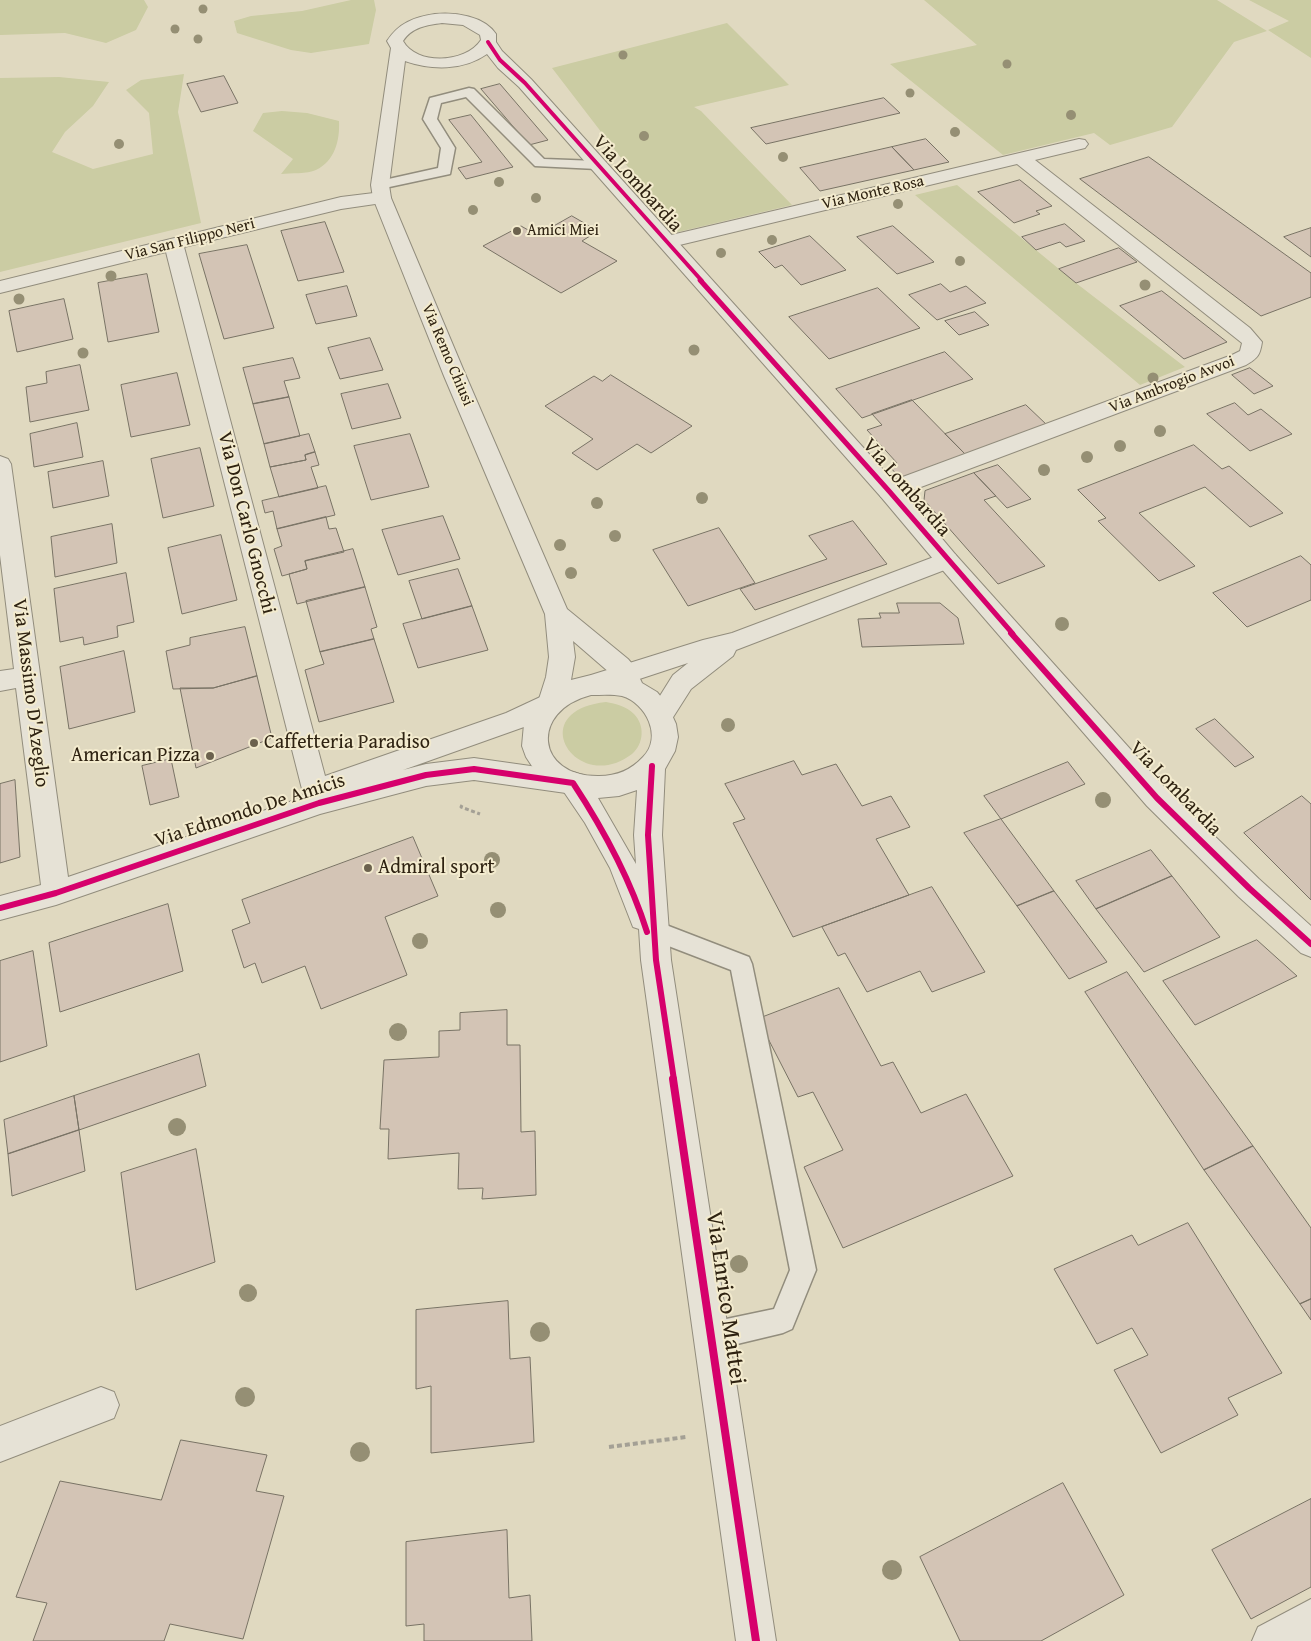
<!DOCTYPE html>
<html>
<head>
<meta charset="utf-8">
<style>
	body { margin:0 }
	canvas { display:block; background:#e0d9c0 }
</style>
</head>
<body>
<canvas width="1311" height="1641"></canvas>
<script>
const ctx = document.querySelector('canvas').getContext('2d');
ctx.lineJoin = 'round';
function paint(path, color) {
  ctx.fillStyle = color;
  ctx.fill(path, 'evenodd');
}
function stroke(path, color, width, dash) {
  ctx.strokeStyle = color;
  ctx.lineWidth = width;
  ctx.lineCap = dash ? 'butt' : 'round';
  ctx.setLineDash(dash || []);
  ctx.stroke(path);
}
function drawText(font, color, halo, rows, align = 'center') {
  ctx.font = font + ' "Gentium Book Plus",serif';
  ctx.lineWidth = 4;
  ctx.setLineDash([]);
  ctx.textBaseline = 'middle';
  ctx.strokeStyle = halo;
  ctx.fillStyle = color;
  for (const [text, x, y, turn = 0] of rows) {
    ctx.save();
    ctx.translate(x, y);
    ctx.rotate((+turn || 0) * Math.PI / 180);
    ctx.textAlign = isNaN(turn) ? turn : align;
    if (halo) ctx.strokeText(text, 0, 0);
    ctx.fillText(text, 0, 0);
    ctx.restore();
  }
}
paint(new Path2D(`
	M 0,0 L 144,0 L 148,7 L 136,30 L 106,43 L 65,33 L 0,35 Z
	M 351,0 L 374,0 L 376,10 L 369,44 L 311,53 L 291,50 L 237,33 L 234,21 L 251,16 L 302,11 Z
	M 924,0 L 1217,0 L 1267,31 L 1234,42 L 1172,127 L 1110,145 L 1094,133 L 1003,155 L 890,64 L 977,45 Z
	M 1249,0 L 1311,0 L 1311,58 L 1268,30 L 1289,21 Z
	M 727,23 L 789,85 L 694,107 L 701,111 L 792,205 L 678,232 L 552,68 Z
	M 184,74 L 178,112 L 201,223 L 0,272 L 0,78 L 59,77 L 109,82 L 93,106 L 65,132 L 52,152 L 93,169 L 153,154 L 149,113 L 126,90 L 141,80 Z
	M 282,111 L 307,113 L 339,121 C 340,140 335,161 316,170 C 307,174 291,173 281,174 L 293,159 L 253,131 L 263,113 Z
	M 957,185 L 1076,283 L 1185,367 L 1140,385 L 915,195 Z
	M 606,702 C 616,704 626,706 634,714 C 645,725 644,744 632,754 C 577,796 522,711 606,702 Z`), '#cbcca3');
const building = new Path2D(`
	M 224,76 L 238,103 L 201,112 L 187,84 Z
	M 500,84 L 548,140 L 529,145 L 481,89 Z
	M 884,98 L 900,113 L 766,144 L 751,128 Z
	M 471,115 L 513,167 L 466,179 L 458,168 L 482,162 L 449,120 Z
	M 926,139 L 949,162 L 914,170 L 892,147 Z
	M 892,147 L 914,170 L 820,191 L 800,168 Z
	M 1149,157 L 1311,273 L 1311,297 L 1261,316 L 1080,179 Z
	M 1020,180 L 1052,206 L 1036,211 L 1040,214 L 1014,223 L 978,192 Z
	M 572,216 L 598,231 L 582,241 L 617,261 L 561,293 L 483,246 L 521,226 L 537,235 Z
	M 325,222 L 344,272 L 298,281 L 281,231 Z
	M 1065,224 L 1085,241 L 1066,247 L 1060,242 L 1036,250 L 1022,237 Z
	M 893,226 L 934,262 L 897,274 L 857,237 Z
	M 1311,228 L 1311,257 L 1284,237 Z
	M 810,236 L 846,270 L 801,285 L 782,265 L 775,268 L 759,252 Z
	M 247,245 L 274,328 L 224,339 L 199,254 Z
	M 1119,248 L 1137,262 L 1076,283 L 1059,269 Z
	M 147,274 L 159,332 L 108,342 L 98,283 Z
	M 941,284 L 950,292 L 966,286 L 986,303 L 937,320 L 909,295 Z
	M 347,286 L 357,316 L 316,324 L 306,295 Z
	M 878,288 L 920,328 L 829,359 L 789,317 Z
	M 1162,291 L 1227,342 L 1184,359 L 1120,306 Z
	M 64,299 L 73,339 L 17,352 L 9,311 Z
	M 975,312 L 989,325 L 959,335 L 945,321 Z
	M 370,338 L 383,370 L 340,379 L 328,348 Z
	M 945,352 L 973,379 L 862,418 L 836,389 Z
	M 293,358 L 300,378 L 284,381 L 289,397 L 253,404 L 243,368 Z
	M 80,365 L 89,410 L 30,422 L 26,387 L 47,383 L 46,372 Z
	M 1250,368 L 1273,386 L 1254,394 L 1232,375 Z
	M 177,373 L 190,425 L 131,437 L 121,385 Z
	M 611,375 L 692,426 L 651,453 L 637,444 L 597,470 L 572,453 L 593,439 L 545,406 L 594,376 L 602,381 Z
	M 388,384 L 401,418 L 352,429 L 341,394 Z
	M 289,397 L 300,436 L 264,444 L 253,404 Z
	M 912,400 L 966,455 L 901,479 L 889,466 L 897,463 L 867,430 L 882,425 L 872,414 Z
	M 1235,403 L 1248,415 L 1261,409 L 1292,434 L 1250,451 L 1207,414 Z
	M 1026,405 L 1047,425 L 966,455 L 945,434 Z
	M 77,423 L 83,457 L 34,467 L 30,434 Z
	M 309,434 L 315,452 L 305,455 L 306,460 L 270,467 L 264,444 Z
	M 410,434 L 429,487 L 371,500 L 354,446 Z
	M 1194,445 L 1222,469 L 1229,466 L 1283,513 L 1250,527 L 1205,487 L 1139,513 L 1195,566 L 1159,581 L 1098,521 L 1106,518 L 1078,490 Z
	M 200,448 L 214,506 L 163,518 L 151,459 Z
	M 315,452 L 319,465 L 311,467 L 318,488 L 279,497 L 270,467 L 306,460 L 305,455 Z
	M 103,461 L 109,496 L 53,508 L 48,472 Z
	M 998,465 L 1031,499 L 1007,508 L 974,473 Z
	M 974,473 L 996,496 L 984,500 L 1045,566 L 998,584 L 924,500 L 925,491 Z
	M 326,486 L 335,515 L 277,529 L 273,511 L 265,513 L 262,501 Z
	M 443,516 L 460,559 L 398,575 L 382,530 Z
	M 326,517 L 329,529 L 336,528 L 344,552 L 305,561 L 307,569 L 282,576 L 274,549 L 282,546 L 277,529 Z
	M 853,521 L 887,564 L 755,610 L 740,589 L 827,559 L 809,536 Z
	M 112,524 L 117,563 L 55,577 L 51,537 Z
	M 719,528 L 755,583 L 688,606 L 653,550 Z
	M 221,535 L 237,600 L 182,614 L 168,548 Z
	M 353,549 L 365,587 L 297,604 L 289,574 L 307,569 L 305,561 Z
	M 1301,556 L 1311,565 L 1311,600 L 1247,627 L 1213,593 Z
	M 458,569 L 472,606 L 422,619 L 409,581 Z
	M 126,573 L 134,622 L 117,626 L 118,637 L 84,645 L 83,637 L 60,642 L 54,589 Z
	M 365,587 L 377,627 L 371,629 L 374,639 L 320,652 L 306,601 Z
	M 897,603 L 940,603 L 958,618 L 964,644 L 862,647 L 858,619 L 881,618 L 879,613 L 899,613 Z
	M 472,606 L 488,650 L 418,668 L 403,624 Z
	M 245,627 L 257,676 L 213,688 L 173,689 L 166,651 L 190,645 L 190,638 Z
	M 374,639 L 394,702 L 319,722 L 305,670 L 324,664 L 320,652 Z
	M 124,651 L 135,712 L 69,729 L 60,667 Z
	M 257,676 L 272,738 L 196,768 L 180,688 L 213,688 Z
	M 1215,719 L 1254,757 L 1235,767 L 1196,729 Z
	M 171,759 L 179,797 L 150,805 L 142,766 Z
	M 794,761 L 802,775 L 836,764 L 862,806 L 891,796 L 910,827 L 876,839 L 909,895 L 793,937 L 733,823 L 745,819 L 725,784 Z
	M 1068,762 L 1085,784 L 1001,819 L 984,796 Z
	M 15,780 L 20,857 L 0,863 L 0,784 Z
	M 1302,796 L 1311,804 L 1311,900 L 1244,833 Z
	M 1001,819 L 1054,891 L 1017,906 L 964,833 Z
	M 413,837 L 438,896 L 385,917 L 407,975 L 321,1009 L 305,966 L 262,983 L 255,963 L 244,968 L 232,930 L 250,923 L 242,900 Z
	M 1151,850 L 1172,876 L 1096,909 L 1076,881 Z
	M 1172,876 L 1220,937 L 1144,972 L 1096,909 Z
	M 932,887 L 985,972 L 932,992 L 920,971 L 867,992 L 845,953 L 838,956 L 822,927 Z
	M 1054,891 L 1107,962 L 1069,979 L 1017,906 Z
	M 168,904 L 183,971 L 60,1012 L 49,943 Z
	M 1257,940 L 1297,976 L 1195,1025 L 1163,981 Z
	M 33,951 L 47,1046 L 0,1062 L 0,961 Z
	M 1127,972 L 1253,1146 L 1204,1170 L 1085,992 Z
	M 839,988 L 881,1066 L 893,1062 L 921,1113 L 966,1094 L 1013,1176 L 843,1248 L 804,1167 L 843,1150 L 813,1092 L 798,1097 L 758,1019 Z
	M 507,1010 L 507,1045 L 520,1045 L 521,1132 L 535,1131 L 536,1195 L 482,1199 L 483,1188 L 458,1189 L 459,1153 L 388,1159 L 389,1129 L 380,1129 L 384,1060 L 439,1057 L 439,1031 L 460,1030 L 460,1013 Z
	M 199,1054 L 206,1086 L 79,1130 L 74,1096 Z
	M 74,1096 L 79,1130 L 8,1154 L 4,1120 Z
	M 79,1130 L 85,1171 L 12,1196 L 8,1154 Z
	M 1253,1146 L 1311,1228 L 1311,1299 L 1300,1304 L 1204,1170 Z
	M 196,1149 L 215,1262 L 136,1290 L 121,1173 Z
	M 1188,1223 L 1282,1373 L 1228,1398 L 1238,1415 L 1161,1453 L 1114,1370 L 1148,1355 L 1132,1328 L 1097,1344 L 1054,1269 L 1132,1235 L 1138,1245 Z
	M 1311,1299 L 1311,1320 L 1300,1304 Z
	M 508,1301 L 510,1359 L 530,1357 L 534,1442 L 431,1453 L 431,1386 L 416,1389 L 416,1310 Z
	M 181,1440 L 267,1455 L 256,1491 L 284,1496 L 243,1639 L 170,1624 L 164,1641 L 33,1641 L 47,1603 L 16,1597 L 60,1481 L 161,1500 Z
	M 1063,1483 L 1124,1595 L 1041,1641 L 960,1641 L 920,1557 Z
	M 1311,1499 L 1311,1587 L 1251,1619 L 1212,1550 Z
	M 507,1530 L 509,1598 L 530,1595 L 532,1641 L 424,1641 L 424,1624 L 406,1626 L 406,1542 Z`);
paint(building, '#d3c4b5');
stroke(building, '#797365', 1);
const service = new Path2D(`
	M 469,88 L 474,89 L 544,159 L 597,161 L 604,165 L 597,169 L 535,166 L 466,97 L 441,103 L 437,119 L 455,148 L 450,174 L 380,189 L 375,188 L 373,185 L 375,182 L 438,168 L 441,148 L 423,119 L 430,98 Z
	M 653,920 L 749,957 L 752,964 L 816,1270 L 792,1329 L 783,1333 L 712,1350 L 702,1346 L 698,1336 L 702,1326 L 712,1322 L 774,1309 L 790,1270 L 731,970 L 645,937 L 642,930 L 645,923 Z`);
const minor = new Path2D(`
	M 1079,139 L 1085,140 L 1088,144 L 1085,148 L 1035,160 L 1250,328 L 1262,342 C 1260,355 1258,358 1246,365 L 889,499 L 881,497 L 878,491 L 881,485 L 1232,355 L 1240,351 L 1242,343 L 1017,164 L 667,248 L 660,246 L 657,242 L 660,238 L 667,236 Z
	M 382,192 L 389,194 L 391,198 L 389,202 L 341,209 L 184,247 L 325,776 L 506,713 L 551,692 L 560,695 L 564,702 L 560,709 L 524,727 L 403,770 L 426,764 L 474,758 L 573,772 L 583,775 L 586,783 L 583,791 L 573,794 L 474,780 L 426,786 L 320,814 L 56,905 L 0,920 L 0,896 L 41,885 L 16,688 L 0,691 L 0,671 L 14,669 L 0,555 L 0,456 L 8,459 L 11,464 L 68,877 L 304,797 L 166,252 L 0,293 L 0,281 L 341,197 Z
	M 947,552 L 955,554 L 959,560 L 955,566 L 736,650 L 733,656 L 691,689 L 670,722 L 661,725 L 652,722 L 648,715 L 673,675 L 688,663 L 600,692 L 591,689 L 587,682 L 591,675 L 703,640 L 732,633 Z
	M 101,1387 L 114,1392 L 119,1405 L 114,1418 L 0,1462 L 0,1426 Z
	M 1311,1599 L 1311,1641 L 1252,1641 L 1258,1627 Z`);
const tertiary = new Path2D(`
	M 435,14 C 455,12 484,16 496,34 L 496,42 L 502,51 L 531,79 L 897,485 L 955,554 L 1167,790 L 1259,879 L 1311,926 L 1311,957 L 1301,953 L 1239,897 L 1147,806 L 939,566 L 881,497 L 519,87 L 498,68 L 487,54 C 463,71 431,70 405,61 L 389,185 L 391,198 L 466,376 L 567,609 L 628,659 L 634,666 L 642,683 L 657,692 L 667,704 L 676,724 L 678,737 L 675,751 L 665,769 L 662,835 L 671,960 L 776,1641 L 736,1641 L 641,960 L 639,929 L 633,927 L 610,868 L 585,823 L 564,792 L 541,780 L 526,757 L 522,746 L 524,724 L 539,699 L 546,677 L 549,657 L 545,614 L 444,376 L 373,198 L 371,185 L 391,48 L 387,41 C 399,23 414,17 435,14 ZM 442,23 L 463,25 L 480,35 L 481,40 C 466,63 417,66 403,41 C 412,27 427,25 442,23 ZM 573,641 L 610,673 L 612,675 L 591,675 L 571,680 L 575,657 ZM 591,695 C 601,695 612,694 622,696 C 646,703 663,737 643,757 C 631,770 617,776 599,776 C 536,777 529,711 591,695 ZM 637,790 L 634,835 L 636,864 L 598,798 L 619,796 Z`);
stroke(service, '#928d7d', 3);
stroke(minor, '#928d7d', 2);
stroke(tertiary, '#928d7d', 2);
stroke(new Path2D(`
	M 462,805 L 461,807 L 480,814`), '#a4a095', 3, [4, 2.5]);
stroke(new Path2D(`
	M 609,1447 L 686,1437`), '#a4a095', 4, [5, 3]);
paint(service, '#e6e2d6');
paint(minor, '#e6e2d6');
paint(tertiary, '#e6e2d6');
stroke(new Path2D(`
	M 488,42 L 500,60 L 525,83 L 702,281`), '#d6006c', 4);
stroke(new Path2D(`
	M 700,280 L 889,491 L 1013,634`), '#d6006c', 5);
stroke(new Path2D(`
	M 1011,633 L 1157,798 L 1249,888 L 1311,944
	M 652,766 L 648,835 L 656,960 L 674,1080
	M 0,908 L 56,893 L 319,803 L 426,775 L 474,769 L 573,783 C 604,830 630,878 647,932`), '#d6006c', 6);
stroke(new Path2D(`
	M 673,1079 L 756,1641`), '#d6006c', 8);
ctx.fillStyle = '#958f74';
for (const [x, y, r] of [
	[203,9,4.5],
	[175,29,4.5],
	[198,39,4.5],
	[623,55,4.5],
	[1007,64,4.5],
	[910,93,4.5],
	[1071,115,5],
	[955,132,5],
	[644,136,5],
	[119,144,5],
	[783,157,5],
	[499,182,5],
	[536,198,5],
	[898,204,5],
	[473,210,5],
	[772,240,5],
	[721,253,5],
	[960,261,5],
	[111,276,5.5],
	[1145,285,5.5],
	[19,299,5.5],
	[694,350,5.5],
	[83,353,5.5],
	[1153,378,5.5],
	[1160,431,6],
	[1120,446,6],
	[1087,457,6],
	[1044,470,6],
	[702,498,6],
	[597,503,6],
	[615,536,6],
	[560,545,6],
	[571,573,6],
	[1062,624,7],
	[728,725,7],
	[1103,800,8],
	[492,860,8],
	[498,910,8],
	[420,941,8],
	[398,1032,9],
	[177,1127,9],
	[739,1264,9],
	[248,1293,9],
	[540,1332,10],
	[245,1397,10],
	[360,1452,10],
	[892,1570,10]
]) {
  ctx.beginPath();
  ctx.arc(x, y, r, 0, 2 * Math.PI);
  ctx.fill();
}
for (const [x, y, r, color] of [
	[517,231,5,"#6c624e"],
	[254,743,5,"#6c624e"],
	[210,756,5,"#6c624e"],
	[368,868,5,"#6c624e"]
]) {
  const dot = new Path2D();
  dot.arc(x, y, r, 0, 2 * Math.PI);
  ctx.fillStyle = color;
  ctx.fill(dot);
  stroke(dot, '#f3ebce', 2);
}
drawText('16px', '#2e2211', '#f3ebce', [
	["Via Monte Rosa",873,193,-13],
	["Via San Filippo Neri",190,240,-14],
	["Via Remo Chiusi",447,355,67],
	["Via Ambrogio Avvoi",1172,385,-21]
]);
drawText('16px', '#2e2211', '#f3ebce', [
	["Amici Miei",527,231]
], 'left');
drawText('20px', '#2e2211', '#f3ebce', [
	["Via Lombardia",637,184,48],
	["Via Lombardia",906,488,49],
	["Via Don Carlo Gnocchi",246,523,76],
	["Via Massimo D'Azeglio",30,693,83],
	["Via Lombardia",1175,789,46],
	["Via Edmondo De Amicis",250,811,-18]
]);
drawText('20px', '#2e2211', '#f3ebce', [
	["Caffetteria Paradiso",264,743],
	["American Pizza",200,756,"right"],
	["Admiral sport",378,868]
], 'left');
drawText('24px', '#2e2211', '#f3ebce', [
	["Via Enrico Mattei",725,1298,82]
]);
</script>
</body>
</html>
